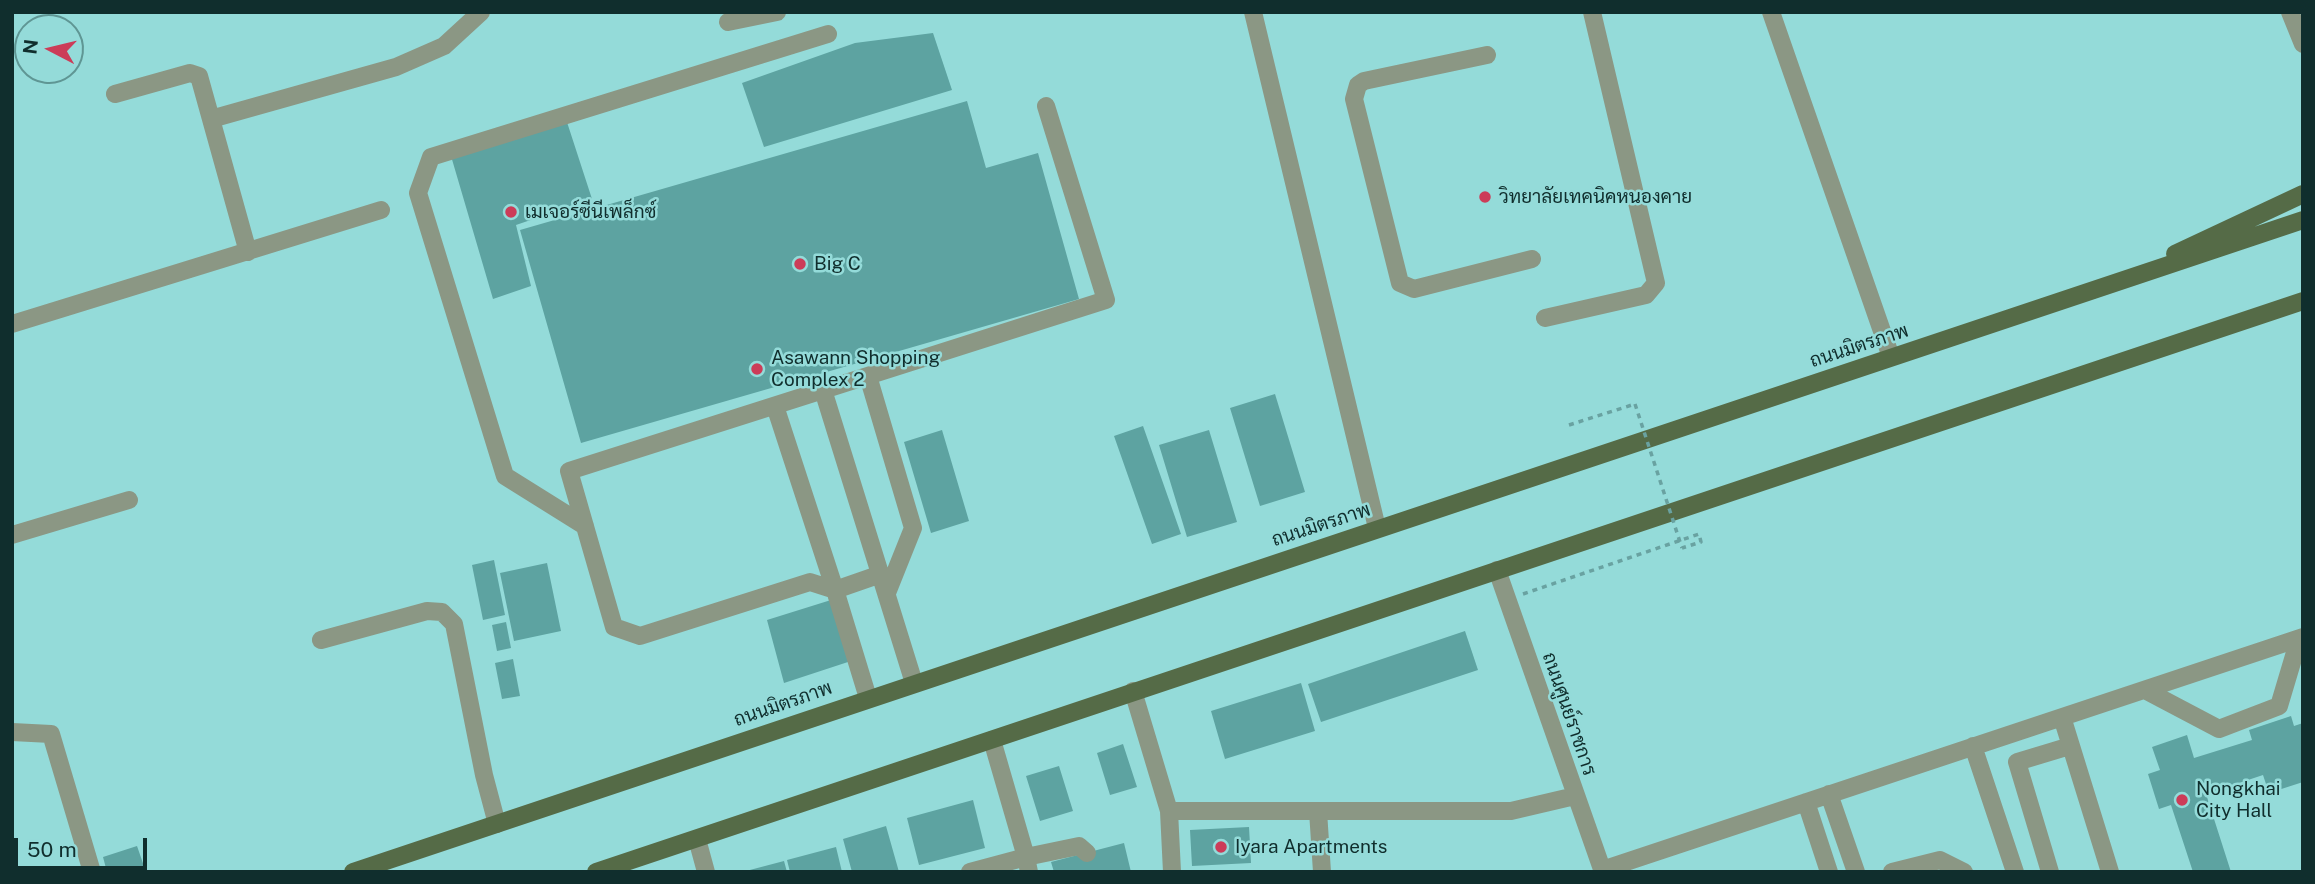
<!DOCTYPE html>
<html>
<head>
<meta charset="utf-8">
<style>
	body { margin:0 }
	#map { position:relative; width:2315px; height:884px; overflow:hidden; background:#94dbd9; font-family:"Public Sans",sans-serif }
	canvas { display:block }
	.frame { position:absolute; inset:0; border:14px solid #102e2d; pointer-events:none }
	.north { position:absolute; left:14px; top:14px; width:70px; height:70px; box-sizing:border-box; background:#94dbd9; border:2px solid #5f9694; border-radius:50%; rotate:277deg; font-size:19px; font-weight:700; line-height:28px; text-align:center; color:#102e2d }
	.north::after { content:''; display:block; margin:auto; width:24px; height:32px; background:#cc3c58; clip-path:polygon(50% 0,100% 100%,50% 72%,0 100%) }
	.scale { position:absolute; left:14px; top:838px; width:133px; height:32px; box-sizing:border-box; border:4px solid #102e2d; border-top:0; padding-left:9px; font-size:21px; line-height:24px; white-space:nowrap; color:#102e2d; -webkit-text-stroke:5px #94dbd9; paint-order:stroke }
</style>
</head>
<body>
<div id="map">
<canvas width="2315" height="884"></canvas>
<div class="frame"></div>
<div class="north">N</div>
<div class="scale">50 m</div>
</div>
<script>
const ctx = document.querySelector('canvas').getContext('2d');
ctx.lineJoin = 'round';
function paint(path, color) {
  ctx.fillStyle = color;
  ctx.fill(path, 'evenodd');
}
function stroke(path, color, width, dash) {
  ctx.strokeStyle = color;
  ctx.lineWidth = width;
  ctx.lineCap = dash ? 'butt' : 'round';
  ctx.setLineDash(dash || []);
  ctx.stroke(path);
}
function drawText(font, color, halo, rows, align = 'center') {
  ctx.font = font + ' "Public Sans",Sarabun,sans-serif';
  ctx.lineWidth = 5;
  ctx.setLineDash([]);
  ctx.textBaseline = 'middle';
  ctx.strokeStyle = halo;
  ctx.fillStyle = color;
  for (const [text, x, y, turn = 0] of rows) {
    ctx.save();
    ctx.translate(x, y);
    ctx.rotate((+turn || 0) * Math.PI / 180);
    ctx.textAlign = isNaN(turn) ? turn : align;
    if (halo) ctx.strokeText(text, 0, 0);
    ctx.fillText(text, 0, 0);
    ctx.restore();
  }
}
paint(new Path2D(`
	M 933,33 L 952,90 L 764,147 L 742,83 L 855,43 Z
	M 967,101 L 986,168 L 1038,153 L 1079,299 L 581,443 L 520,230 Z
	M 565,116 L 592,199 L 516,225 L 531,286 L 493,299 L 451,156 Z
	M 1275,394 L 1305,492 L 1260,506 L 1230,408 Z
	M 1143,426 L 1181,534 L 1152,544 L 1114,436 Z
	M 942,430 L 969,521 L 931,533 L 904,442 Z
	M 1209,430 L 1237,522 L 1187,537 L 1159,445 Z
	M 494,560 L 505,615 L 483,620 L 472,565 Z
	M 547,563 L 561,631 L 514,641 L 500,573 Z
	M 831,600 L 851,661 L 784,683 L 767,620 Z
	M 506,622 L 511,648 L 497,651 L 492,625 Z
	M 1465,631 L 1478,670 L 1321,722 L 1308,684 Z
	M 513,659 L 520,696 L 502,699 L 495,663 Z
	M 1301,683 L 1315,731 L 1225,759 L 1211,711 Z
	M 2291,716 L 2294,726 L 2303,723 L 2303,782 L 2269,793 L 2263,775 L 2206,794 L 2231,872 L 2193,872 L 2171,805 L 2159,809 L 2148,774 L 2160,770 L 2152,747 L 2187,735 L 2194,758 L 2252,740 L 2249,730 Z
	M 1123,744 L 1137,787 L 1110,795 L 1097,753 Z
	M 1059,766 L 1073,811 L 1040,821 L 1026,776 Z
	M 973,800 L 985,848 L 919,865 L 907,818 Z
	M 886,826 L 899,872 L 852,872 L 843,839 Z
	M 1249,827 L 1251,863 L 1192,866 L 1190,830 Z
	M 1124,843 L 1131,872 L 1054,872 L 1051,862 Z
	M 137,846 L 146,872 L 107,872 L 103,857 Z
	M 836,847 L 842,872 L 790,872 L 787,860 Z
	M 784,861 L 787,872 L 746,872 L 746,871 Z`), '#5da3a1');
stroke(new Path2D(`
	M 1569,425 L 1635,404
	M 1523,594 L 1699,534 L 1701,542 L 1682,548`), '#69a2a1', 3.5, [5, 5]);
stroke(new Path2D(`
	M 1253,12 L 1377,528
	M 1771,12 L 1891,357
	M 2290,12 L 2303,44
	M 728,22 L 777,12
	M 1487,55 L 1364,81 L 1358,85 L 1354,99 L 1400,283 L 1414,289 L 1532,259
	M 115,94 L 190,73 L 199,76 L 248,252
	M 211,119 L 396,67 L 444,46 L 481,12
	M 1545,318 L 1646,295 L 1656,283 L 1592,12
	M 12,324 L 381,210
	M 868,376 L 913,528 L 887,593
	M 823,390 L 914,683
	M 775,406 L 835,590 L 881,574
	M 585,526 L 505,476 L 418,193 L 431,157 L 828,34
	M 12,535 L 129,500
	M 1497,570 L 1603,872
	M 321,640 L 427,611 L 442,612 L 454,624 L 484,775 L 497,824
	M 2145,690 L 2219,729 L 2279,706 L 2299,639
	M 1133,691 L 1169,811 L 1172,872
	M 868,698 L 835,590 L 810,582 L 640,636 L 614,627 L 569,471 L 1106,300 L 1046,106
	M 2062,717 L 2110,872
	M 12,732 L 51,734 L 92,872
	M 1973,746 L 2015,872
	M 1829,794 L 1856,872
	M 1806,802 L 1829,872
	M 1169,811 L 1318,811
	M 697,839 L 706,872
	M 1602,870 L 2303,637
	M 970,872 L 1026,857 L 992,740
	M 1029,872 L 1026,857 L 1079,846 L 1087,853
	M 1322,872 L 1318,811 L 1511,811 L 1575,796
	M 1892,872 L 1940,860 L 1964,872
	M 2050,872 L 2017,762 L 2070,746`), '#8b9784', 18);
stroke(new Path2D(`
	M 2175,254 L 2303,194
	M 353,872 L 2303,220
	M 596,872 L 2303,301`), '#556b47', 18);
stroke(new Path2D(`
	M 1635,404 L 1682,548`), '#69a2a1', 3.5, [5, 5]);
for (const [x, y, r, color] of [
	[1485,197,7,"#cc3c58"],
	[511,212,7,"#cc3c58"],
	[800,264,7,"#cc3c58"],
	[757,369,7,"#cc3c58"],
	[2182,800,7,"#cc3c58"],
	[1221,847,7,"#cc3c58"]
]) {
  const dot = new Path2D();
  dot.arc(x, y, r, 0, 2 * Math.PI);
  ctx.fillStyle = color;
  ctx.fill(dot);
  stroke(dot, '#94dbd9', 2.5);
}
drawText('19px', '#102e2d', '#94dbd9', [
	["วิทยาลัยเทคนิคหนองคาย",1499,197],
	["เมเจอร์ซีนีเพล็กซ์",525,212],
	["Big C",814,264],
	["Asawann Shopping",771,358],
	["Complex 2",771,380],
	["Nongkhai",2196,789],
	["City Hall",2196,811],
	["Iyara Apartments",1235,847]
], 'left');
drawText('19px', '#102e2d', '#94dbd9', [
	["ถนนมิตรภาพ",1859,346,-18],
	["ถนนมิตรภาพ",1321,525,-18],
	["ถนนมิตรภาพ",783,704,-19],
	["ถนนศูนย์ราชการ",1569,714,71]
]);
</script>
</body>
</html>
